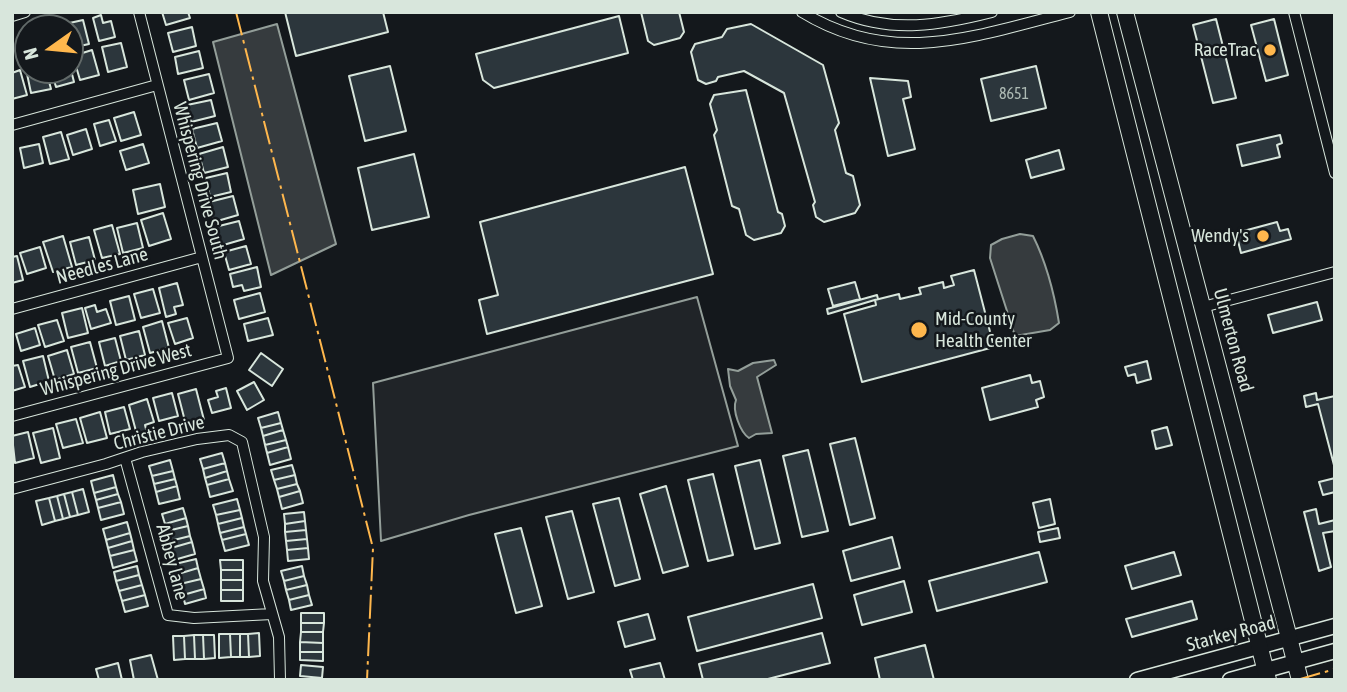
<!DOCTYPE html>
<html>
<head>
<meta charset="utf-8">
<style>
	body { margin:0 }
	#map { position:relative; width:1347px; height:692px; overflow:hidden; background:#14181c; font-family:"Asap Condensed",sans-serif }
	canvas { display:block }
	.frame { position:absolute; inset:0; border:14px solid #d8e6dc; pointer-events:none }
	.north { position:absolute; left:14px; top:14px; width:70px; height:70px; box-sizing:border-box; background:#14181c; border:2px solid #626a69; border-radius:50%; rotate:255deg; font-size:19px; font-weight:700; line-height:28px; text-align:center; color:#d8e6dc }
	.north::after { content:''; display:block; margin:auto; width:24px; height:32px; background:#ffb74d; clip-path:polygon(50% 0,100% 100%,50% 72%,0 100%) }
</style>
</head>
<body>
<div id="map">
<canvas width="1347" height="692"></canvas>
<div class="frame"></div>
<div class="north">N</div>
</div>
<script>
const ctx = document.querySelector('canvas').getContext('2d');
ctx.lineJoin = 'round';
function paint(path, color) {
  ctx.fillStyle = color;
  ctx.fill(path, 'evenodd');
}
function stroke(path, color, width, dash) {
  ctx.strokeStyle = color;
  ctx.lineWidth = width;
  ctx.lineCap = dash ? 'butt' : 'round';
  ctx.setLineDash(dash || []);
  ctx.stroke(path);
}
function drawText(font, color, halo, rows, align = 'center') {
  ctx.font = font + ' "Asap Condensed",sans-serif';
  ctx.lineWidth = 5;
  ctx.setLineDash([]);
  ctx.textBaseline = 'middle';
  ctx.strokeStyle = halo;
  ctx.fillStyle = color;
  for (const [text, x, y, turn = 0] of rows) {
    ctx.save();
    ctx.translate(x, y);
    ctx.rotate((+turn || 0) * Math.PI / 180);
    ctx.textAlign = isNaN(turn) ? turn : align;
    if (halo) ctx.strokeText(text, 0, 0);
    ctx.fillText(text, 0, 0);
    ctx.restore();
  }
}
const green = new Path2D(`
	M 697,297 L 738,446 L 469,515 L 381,541 L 373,383 Z`);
paint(green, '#202428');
stroke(green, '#939e99', 2);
const water = new Path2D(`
	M 277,24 L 336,244 L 271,275 L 213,42 Z
	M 1020,234 L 1033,236 C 1047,264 1054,292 1059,323 L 1050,330 L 1015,336 L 990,258 L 991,245 L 1002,239 Z
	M 774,360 L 776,365 L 757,377 L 772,433 L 756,434 L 749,438 C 740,432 732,410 736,400 L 730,386 L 728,369 L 738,371 L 753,363 Z`);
paint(water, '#363b3e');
stroke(water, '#939e99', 2);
const building = new Path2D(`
	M 162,12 L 188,12 L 190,18 L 166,25 Z
	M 285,12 L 383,12 L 388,32 L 296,56 Z
	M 641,12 L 679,12 L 684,32 L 680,38 L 654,45 L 648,41 Z
	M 101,15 L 103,23 L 111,21 L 115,37 L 99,41 L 93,18 Z
	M 619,16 L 628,53 L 494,88 L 483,80 L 476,54 Z
	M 1216,19 L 1236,98 L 1213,103 L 1193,25 Z
	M 1274,19 L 1288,75 L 1266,81 L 1251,25 Z
	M 83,20 L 89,44 L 71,48 L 70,28 L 66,28 L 65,24 Z
	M 751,24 L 823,65 L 839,123 L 835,130 L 846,173 L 853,176 L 860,205 L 855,213 L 824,222 L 816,217 L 813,205 L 815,202 L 784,93 L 744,71 L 718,77 L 716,81 L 706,84 L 698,80 L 691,52 L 695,44 L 722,37 L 727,29 Z
	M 192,27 L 196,46 L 173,52 L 168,33 Z
	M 28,40 L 28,61 L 24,62 L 17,43 Z
	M 121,43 L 127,67 L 108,72 L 102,47 Z
	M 92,50 L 99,75 L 80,80 L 73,56 Z
	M 199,51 L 203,68 L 178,74 L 175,57 Z
	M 70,66 L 74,82 L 56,87 L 51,70 L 70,70 Z
	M 390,66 L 406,131 L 365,141 L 349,76 Z
	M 1036,66 L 1046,108 L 991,121 L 981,79 Z
	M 28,68 L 46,70 L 51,89 L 31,93 L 26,69 Z
	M 20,70 L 27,95 L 12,99 L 12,73 Z
	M 209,74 L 214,93 L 189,100 L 184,80 Z
	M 870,78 L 908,81 L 911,97 L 903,99 L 915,149 L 888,156 Z
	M 746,90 L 778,212 L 782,214 L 785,226 L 781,233 L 754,240 L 746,235 L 739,209 L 732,206 L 714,135 L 717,130 L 710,104 L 714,95 Z
	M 211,100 L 215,116 L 191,122 L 187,105 Z
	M 134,112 L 141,135 L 121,141 L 114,118 Z
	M 109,120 L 116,141 L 100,146 L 94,124 Z
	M 217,123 L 222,141 L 197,148 L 192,129 Z
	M 86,129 L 92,149 L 73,155 L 67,135 Z
	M 61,132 L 69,159 L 50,164 L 43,137 Z
	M 1280,135 L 1282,143 L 1277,145 L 1280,157 L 1242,166 L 1237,145 Z
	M 39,144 L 43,163 L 24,168 L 20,148 Z
	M 143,144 L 149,163 L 126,170 L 120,151 Z
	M 223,147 L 228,167 L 204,173 L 199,154 Z
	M 1059,150 L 1064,169 L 1031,178 L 1026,160 Z
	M 414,154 L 429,217 L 372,230 L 358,168 Z
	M 685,167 L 713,274 L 487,334 L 479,300 L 498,295 L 480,222 Z
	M 227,173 L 231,192 L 210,197 L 206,178 Z
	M 160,184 L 165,207 L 138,214 L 133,190 Z
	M 233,196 L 238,215 L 214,222 L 209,202 Z
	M 163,213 L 171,239 L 149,246 L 141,220 Z
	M 239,221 L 244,239 L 220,246 L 215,227 Z
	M 1277,222 L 1280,231 L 1288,229 L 1291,239 L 1241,253 L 1236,233 Z
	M 137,223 L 143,248 L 123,253 L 117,228 Z
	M 112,225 L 120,254 L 102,258 L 94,230 Z
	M 63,236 L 72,267 L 53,272 L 43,242 Z
	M 89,237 L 95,260 L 76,265 L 70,242 Z
	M 246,246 L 251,264 L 229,270 L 224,252 Z
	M 40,247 L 46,268 L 27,274 L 20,253 Z
	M 17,256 L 23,280 L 12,283 L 12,257 Z
	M 257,267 L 261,287 L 244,291 L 242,285 L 233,287 L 230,274 Z
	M 974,270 L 994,347 L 862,382 L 844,314 L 876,305 L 875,300 L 899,294 L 900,299 L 921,294 L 919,288 L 943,282 L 944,288 L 954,285 L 951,276 Z
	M 855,282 L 860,299 L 833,306 L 828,289 Z
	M 177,283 L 183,305 L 174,307 L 176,314 L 166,317 L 159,288 Z
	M 153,289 L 160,313 L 141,318 L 134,294 Z
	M 260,293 L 265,312 L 239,319 L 234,300 Z
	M 877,295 L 878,299 L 828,314 L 827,309 Z
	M 129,296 L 135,320 L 116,325 L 110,301 Z
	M 1317,302 L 1322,320 L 1273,333 L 1268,315 Z
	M 95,305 L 97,312 L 106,309 L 111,323 L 91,329 L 85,308 Z
	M 82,308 L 88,333 L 68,338 L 62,313 Z
	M 187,318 L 193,338 L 175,344 L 168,323 Z
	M 268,318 L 273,335 L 248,341 L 244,324 Z
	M 57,320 L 64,341 L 45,347 L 38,325 Z
	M 162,321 L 169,348 L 150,353 L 143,327 Z
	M 35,328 L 40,345 L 21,351 L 16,334 Z
	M 139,331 L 145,355 L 126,360 L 120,336 Z
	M 115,338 L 121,361 L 105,366 L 99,342 Z
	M 90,342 L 97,368 L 78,373 L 71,347 Z
	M 67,350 L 74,374 L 55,380 L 48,356 Z
	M 261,353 L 283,369 L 272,386 L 249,370 Z
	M 43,356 L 49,381 L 30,387 L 23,361 Z
	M 1147,361 L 1151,379 L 1137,383 L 1135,374 L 1128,376 L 1125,367 Z
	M 18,365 L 25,387 L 12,391 L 12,366 Z
	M 1030,375 L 1032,383 L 1040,381 L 1044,397 L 1036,400 L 1038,407 L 990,420 L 982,388 Z
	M 254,382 L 264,400 L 247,410 L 237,391 Z
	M 226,388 L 231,408 L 212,413 L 208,400 L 218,397 L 216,391 Z
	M 196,389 L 204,420 L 186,425 L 178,394 Z
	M 172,393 L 178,416 L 159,421 L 153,398 Z
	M 1316,393 L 1317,400 L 1335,396 L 1335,469 L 1318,404 L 1306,407 L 1304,396 Z
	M 147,399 L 154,422 L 145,425 L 147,433 L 137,435 L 129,405 Z
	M 124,407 L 130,429 L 110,434 L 105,412 Z
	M 100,412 L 107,438 L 87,443 L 80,418 Z
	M 278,412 L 281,423 L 261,428 L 258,418 Z
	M 76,419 L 83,443 L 63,448 L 56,424 Z
	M 281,423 L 283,430 L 263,436 L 261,428 Z
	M 1167,427 L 1172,445 L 1156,449 L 1152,431 Z
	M 53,428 L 60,458 L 41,463 L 33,433 Z
	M 283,430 L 286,440 L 265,445 L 263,436 Z
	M 28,432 L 34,458 L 15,463 L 12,436 Z
	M 855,438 L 875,518 L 850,525 L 830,444 Z
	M 286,440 L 288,447 L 267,453 L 265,445 Z
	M 288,447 L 291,459 L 270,465 L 267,453 Z
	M 808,450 L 828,531 L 802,537 L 783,456 Z
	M 222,453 L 225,463 L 203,469 L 200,459 Z
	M 170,460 L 173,471 L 152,476 L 149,466 Z
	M 760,460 L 780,543 L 755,549 L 735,466 Z
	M 225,463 L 227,471 L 205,478 L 203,469 Z
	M 292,465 L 295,475 L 274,480 L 271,470 Z
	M 173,471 L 175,479 L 154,484 L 152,476 Z
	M 227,471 L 229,479 L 207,485 L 205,478 Z
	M 713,474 L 733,555 L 708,561 L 688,480 Z
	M 113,475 L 116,487 L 94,493 L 91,481 Z
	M 295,475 L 297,484 L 277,489 L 274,480 Z
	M 1335,478 L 1335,492 L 1323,495 L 1319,482 Z
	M 175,479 L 177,486 L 156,492 L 154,484 Z
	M 229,479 L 233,491 L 210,497 L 207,485 Z
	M 297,484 L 300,491 L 279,497 L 277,489 Z
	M 177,486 L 180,499 L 159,504 L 156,492 Z
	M 666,486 L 688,566 L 663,573 L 640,494 Z
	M 116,487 L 118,494 L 96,500 L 94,493 Z
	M 83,489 L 89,512 L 78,515 L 72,492 Z
	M 300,491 L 303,503 L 282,509 L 279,497 Z
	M 72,492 L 78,515 L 70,517 L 64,494 Z
	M 64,494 L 70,517 L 63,519 L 57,496 Z
	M 118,494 L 121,502 L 98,508 L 96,500 Z
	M 57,496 L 63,519 L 55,521 L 49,498 Z
	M 49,498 L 55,521 L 42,525 L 36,501 Z
	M 619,498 L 640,579 L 615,586 L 593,504 Z
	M 237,499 L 240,510 L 216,515 L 213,505 Z
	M 1050,499 L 1055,524 L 1039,528 L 1033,503 Z
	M 121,502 L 124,514 L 101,520 L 98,508 Z
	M 183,508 L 186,518 L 165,524 L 162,514 Z
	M 1316,509 L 1319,524 L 1335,520 L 1335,531 L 1323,533 L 1331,567 L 1319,571 L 1304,512 Z
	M 240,510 L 242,518 L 218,524 L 216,515 Z
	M 572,511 L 594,592 L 568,599 L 546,517 Z
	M 304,512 L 305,521 L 285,524 L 284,514 Z
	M 186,518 L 188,526 L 167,531 L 165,524 Z
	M 242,518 L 244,527 L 220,533 L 218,524 Z
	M 305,521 L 306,530 L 285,532 L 285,524 Z
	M 127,522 L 130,533 L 106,540 L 103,529 Z
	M 188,526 L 190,536 L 170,541 L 167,531 Z
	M 244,527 L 246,534 L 222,540 L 220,533 Z
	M 521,528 L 542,606 L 516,613 L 495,534 Z
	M 1058,528 L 1060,538 L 1040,542 L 1038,532 Z
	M 306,530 L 307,539 L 286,541 L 285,532 Z
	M 130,533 L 132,541 L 108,548 L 106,540 Z
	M 246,534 L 249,545 L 225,551 L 222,540 Z
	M 190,536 L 192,542 L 171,548 L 170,541 Z
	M 892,537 L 900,568 L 851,581 L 843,551 Z
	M 307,539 L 308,548 L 287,550 L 286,541 Z
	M 132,541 L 134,550 L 110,556 L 108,548 Z
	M 192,542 L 195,554 L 174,560 L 171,548 Z
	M 308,548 L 309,559 L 288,561 L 287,550 Z
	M 134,550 L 137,561 L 113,568 L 110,556 Z
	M 1039,552 L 1047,582 L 937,611 L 929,581 Z
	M 1174,552 L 1181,575 L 1132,589 L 1125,566 Z
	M 196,559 L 198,568 L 178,574 L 175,564 Z
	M 220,560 L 243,560 L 243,570 L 221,570 Z
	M 137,566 L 139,575 L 116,581 L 114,572 Z
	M 302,566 L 304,576 L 284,581 L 281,571 Z
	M 198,568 L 201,579 L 180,584 L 178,574 Z
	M 221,570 L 243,570 L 243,580 L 221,580 Z
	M 139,575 L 142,585 L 119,591 L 116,581 Z
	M 304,576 L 307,585 L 286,590 L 284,581 Z
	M 201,579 L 204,589 L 183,595 L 180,584 Z
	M 221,580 L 243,580 L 243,590 L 221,590 Z
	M 904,581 L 912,612 L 862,625 L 854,595 Z
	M 813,584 L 822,618 L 697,651 L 688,617 Z
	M 142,585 L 145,595 L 122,601 L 119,591 Z
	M 307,585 L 309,595 L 289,600 L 286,590 Z
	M 204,589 L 206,598 L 185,604 L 183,595 Z
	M 221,590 L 243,590 L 243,601 L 221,601 Z
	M 145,595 L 148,606 L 125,612 L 122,601 Z
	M 309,595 L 312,605 L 291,610 L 289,600 Z
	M 1192,601 L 1197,619 L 1132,637 L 1126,619 Z
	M 301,613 L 324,613 L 324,623 L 301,623 Z
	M 648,614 L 655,639 L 625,647 L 618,622 Z
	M 301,623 L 324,623 L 323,632 L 301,632 Z
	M 301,632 L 323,632 L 323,643 L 300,642 Z
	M 259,633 L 260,656 L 249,657 L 248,634 Z
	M 822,633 L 830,663 L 764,680 L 703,680 L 699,664 Z
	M 219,634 L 230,634 L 231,657 L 219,658 Z
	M 230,634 L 240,634 L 240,657 L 231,657 Z
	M 240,634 L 248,634 L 249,657 L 240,657 Z
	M 194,635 L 195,659 L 185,659 L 184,636 Z
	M 194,635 L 203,635 L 204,659 L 195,659 Z
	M 203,635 L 214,635 L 215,658 L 204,659 Z
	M 173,636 L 184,636 L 185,659 L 174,660 Z
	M 300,642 L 323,643 L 323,652 L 300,652 Z
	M 925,645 L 934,680 L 880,680 L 875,658 Z
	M 300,652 L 323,652 L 323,661 L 300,660 Z
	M 151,655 L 158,680 L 134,680 L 130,660 Z
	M 118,663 L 122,680 L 99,680 L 96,669 Z
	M 660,663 L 665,680 L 633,680 L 630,670 Z
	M 301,665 L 323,667 L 322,678 L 300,676 Z`);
paint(building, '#2c363c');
stroke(building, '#d8e6dc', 2);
const minor = new Path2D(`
	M 802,12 C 893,68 975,36 1070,12
	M 841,12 C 892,34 941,25 992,12
	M 1294,12 L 1335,173
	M 12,16 L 25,12
	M 12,125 L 157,85
	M 1203,307 L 1335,272
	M 12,309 L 202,257
	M 12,416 L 228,358 L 139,12
	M 125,458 L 168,615 L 194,618 L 272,614
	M 12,489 L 106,464 L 142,452 L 197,439 L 229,435 L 242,442 L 264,537 L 263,581 L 279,637 L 280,680`);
const secondary = new Path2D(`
	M 1137,680 L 1335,626
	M 1230,680 L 1335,651`);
const primary = new Path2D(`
	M 1099,12 L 1268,680
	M 1125,12 L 1300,680`);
stroke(minor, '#d8e6dc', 12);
stroke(secondary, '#d8e6dc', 17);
stroke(primary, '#d8e6dc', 18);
stroke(minor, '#14181c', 10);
stroke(secondary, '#14181c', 14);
stroke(primary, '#14181c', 16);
stroke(new Path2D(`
	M 236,12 L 373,548 L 367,680
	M 1297,680 L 1335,669`), '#ffb74d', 2, [24, 5, 3.5, 5]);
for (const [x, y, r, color] of [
	[1270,50,7,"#ffb74d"],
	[1263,236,7,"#ffb74d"],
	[919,330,9,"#ffb74d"]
]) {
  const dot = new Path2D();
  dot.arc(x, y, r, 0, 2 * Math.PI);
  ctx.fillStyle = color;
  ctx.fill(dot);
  stroke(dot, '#14181c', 2.5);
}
drawText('16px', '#adbab4', null, [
	["8651",1014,94]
]);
drawText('19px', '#d8e6dc', '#14181c', [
	["RaceTrac",1256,50],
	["Wendy's",1249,236],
	["Mid-County",935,319,"left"],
	["Health Center",935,341,"left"]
], 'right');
drawText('19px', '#d8e6dc', '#14181c', [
	["Whispering Drive South",200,181,75],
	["Needles Lane",102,266,-15],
	["Ulmerton Road",1233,340,75],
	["Whispering Drive West",116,370,-15],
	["Christie Drive",159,433,-14],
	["Abbey lane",172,562,75],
	["Starkey Road",1231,634,-15]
]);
</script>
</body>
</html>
